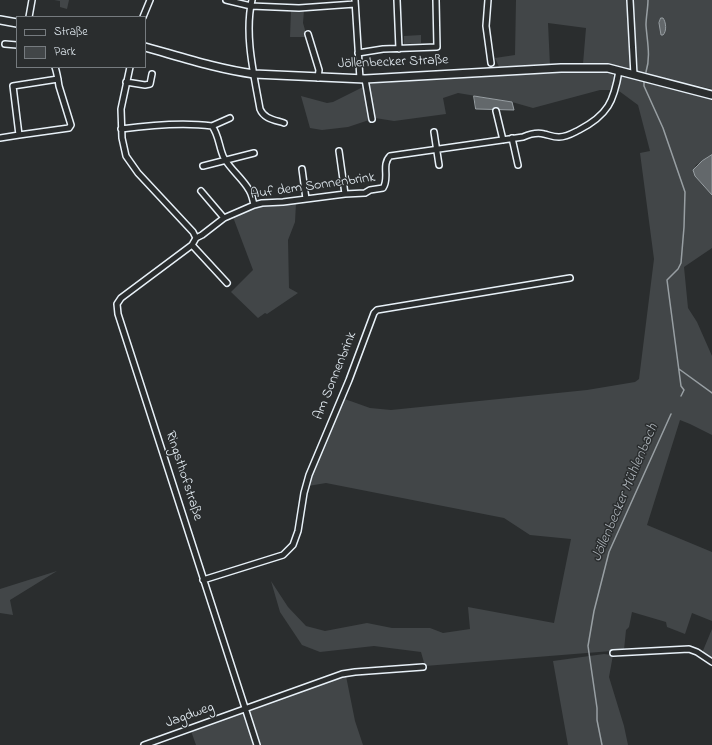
<!DOCTYPE html>
<html>
<head>
<meta charset="utf-8">
<style>
	body { margin:0 }
	#map { position:relative; width:712px; height:745px; overflow:hidden; background:#2a2d2e; font-family:"Indie Flower",sans-serif }
	canvas { display:block }
	.legend { position:absolute; left:16px; top:16px; width:130px; height:52px; box-sizing:border-box; background:#2a2d2e; border:1px solid #767b7f; margin:0; padding:5px 7px; list-style:none; font-size:12px; color:#e8f1f8 }
	.legend li { display:flex; align-items:center; gap:8px; height:20px }
	.legend b { width:20px; border:1px solid #767b7f }
</style>
</head>
<body>
<div id="map">
<canvas width="712" height="745"></canvas>
<ul class="legend">
<li><b style="height:5px;background:#2a2d2e"></b>Straße</li>
<li><b style="height:11px;background:#424648"></b>Park</li>
</ul>
</div>
<script>
const ctx = document.querySelector('canvas').getContext('2d');
ctx.lineJoin = 'round';
function paint(path, color) {
  ctx.fillStyle = color;
  ctx.fill(path, 'evenodd');
}
function stroke(path, color, width, dash) {
  ctx.strokeStyle = color;
  ctx.lineWidth = width;
  ctx.lineCap = dash ? 'butt' : 'round';
  ctx.setLineDash(dash || []);
  ctx.stroke(path);
}
function drawText(font, color, halo, rows, align = 'center') {
  ctx.font = font + ' "Indie Flower",sans-serif';
  ctx.lineWidth = 3;
  ctx.setLineDash([]);
  ctx.textBaseline = 'middle';
  ctx.strokeStyle = halo;
  ctx.fillStyle = color;
  for (const [text, x, y, turn = 0] of rows) {
    ctx.save();
    ctx.translate(x, y);
    ctx.rotate((+turn || 0) * Math.PI / 180);
    ctx.textAlign = isNaN(turn) ? turn : align;
    if (halo) ctx.strokeText(text, 0, 0);
    ctx.fillText(text, 0, 0);
    ctx.restore();
  }
}
paint(new Path2D(`
	M 54,0 L 69,0 L 67,9 L 60,7 L 60,1 Z
	M 516,0 L 629,0 L 633,68 L 631,70 L 610,65 L 583,64 L 586,28 L 548,23 L 550,66 L 500,69 L 495,58 L 515,55 Z
	M 632,0 L 712,0 L 712,89 L 686,83 L 684,84 L 639,74 L 638,72 Z
	M 291,10 L 304,10 L 303,23 L 307,37 L 290,37 Z
	M 421,35 L 421,43 L 404,44 L 404,36 Z
	M 581,72 L 612,73 L 615,79 L 613,90 L 600,90 L 533,108 L 512,102 L 458,93 L 443,98 L 446,114 L 394,121 L 375,118 L 348,127 L 322,130 L 310,128 L 301,96 L 327,103 L 333,102 L 363,87 L 365,84 L 459,77 Z
	M 624,75 L 712,99 L 712,155 L 696,165 L 693,172 L 700,182 L 712,195 L 712,248 L 684,267 L 688,308 L 697,322 L 712,356 L 712,435 L 690,424 L 680,420 L 647,525 L 712,552 L 712,621 L 692,613 L 685,634 L 667,627 L 666,622 L 632,612 L 629,627 L 626,630 L 624,650 L 425,666 L 421,652 L 374,646 L 320,652 L 302,645 L 280,612 L 271,581 L 288,607 L 306,626 L 325,631 L 367,623 L 392,628 L 430,628 L 443,633 L 470,629 L 468,607 L 554,623 L 571,539 L 530,535 L 504,518 L 326,483 L 308,486 L 310,475 L 342,398 L 370,408 L 391,410 L 587,390 L 635,382 L 639,379 L 654,259 L 640,153 L 650,151 L 638,105 L 619,91 L 620,79 Z
	M 296,203 L 295,222 L 288,240 L 289,288 L 298,293 L 267,314 L 265,313 L 258,318 L 231,292 L 253,270 L 233,217 L 264,205 Z
	M 57,571 L 10,600 L 13,615 L 0,613 L 0,589 Z
	M 712,629 L 712,659 L 702,653 Z
	M 604,654 L 613,655 L 609,677 L 624,726 L 628,745 L 568,745 L 553,661 Z
	M 346,676 L 355,721 L 363,745 L 260,745 L 249,710 Z
	M 243,713 L 253,745 L 196,745 L 191,731 Z`), '#424648');
const water = new Path2D(`
	M 661,18 L 663,18 C 666,22 667,31 663,35 L 661,35 L 659,23 Z
	M 474,96 L 512,102 L 514,110 L 476,109 Z
	M 712,155 L 712,195 L 695,176 L 693,170 L 702,161 Z`);
paint(water, '#63686b');
stroke(water, '#989fa3', 1);
stroke(new Path2D(`
	M 646,72 C 651,56 647,41 646,25 C 646,17 648,8 648,0
	M 644,82 L 644,86 L 663,128 L 685,192 L 684,227 L 681,263 L 678,269 L 667,280 L 681,386 L 684,390 L 681,396
	M 679,369 L 712,393
	M 602,745 L 597,720 L 597,708 L 588,646 L 594,611 L 609,552 L 671,414`), '#989fa3', 1.5);
const minor = new Path2D(`
	M 226,0 L 251,6 L 299,8 L 355,4
	M 252,0 C 244,34 254,75 260,109 C 264,119 275,120 284,123
	M 355,0 L 360,79
	M 397,0 L 399,49
	M 488,0 L 486,26 L 491,63
	M 630,0 L 634,75
	M 29,17 L 32,0
	M 143,17 L 150,0
	M 308,34 L 319,70 L 318,78
	M 5,44 L 17,45
	M 358,53 L 383,49 L 437,47 L 436,0
	M 55,67 C 57,73 58,79 59,86 L 71,125 L 69,128 L 19,135 L 13,86 L 58,79
	M 130,67 L 121,109 L 122,138 L 126,156 L 138,173 L 193,232 L 196,238 L 192,245 L 121,298 L 117,304 L 118,314 L 257,745
	M 365,79 L 372,119
	M 126,82 L 145,85 L 150,84 L 152,74
	M 496,111 L 503,140
	M 212,126 L 230,118
	M 121,129 C 151,125 182,122 212,126 C 219,135 219,148 224,158 C 231,170 243,179 249,190 C 252,195 253,200 254,205
	M 434,132 L 439,165
	M 0,138 L 19,135
	M 512,138 L 518,165
	M 339,151 L 345,194
	M 203,166 L 254,153
	M 302,169 L 306,199
	M 201,191 L 224,218
	M 196,238 L 202,235 L 224,218 L 254,205 L 262,203 L 283,202 L 345,194 L 365,193 L 370,190 L 383,188 C 390,178 381,165 390,156 L 523,137 C 530,134 536,132 544,134 C 549,135 553,137 559,137 C 567,137 573,133 579,130 C 608,115 614,101 619,71
	M 192,245 L 227,283
	M 203,580 L 283,555 L 293,545 L 298,531 L 304,493 L 309,475 L 349,380 L 374,313 L 377,310 L 570,278
	M 613,653 L 689,649 L 697,652 L 712,662
	M 144,745 L 342,674 L 355,672 L 423,667`);
const secondary = new Path2D(`
	M 0,20 L 17,23
	M 145,47 C 181,57 217,69 254,74 L 365,79 L 561,68 L 608,68 L 712,95`);
stroke(minor, '#e8f1f8', 8);
stroke(secondary, '#e8f1f8', 10);
stroke(minor, '#2a2d2e', 5);
stroke(secondary, '#2a2d2e', 7);
drawText('14px', '#e8f1f8', '#2a2d2e', [
	["Jöllenbecker Straße",393,63,-2],
	["Auf dem Sonnenbrink",313,187,-8],
	["Am Sonnenbrink",336,376,-68],
	["Ringsthofstraße",183,476,72],
	["Jagdweg",190,716,-20]
]);
drawText('italic 15px', '#acb3b9', '#2a2d2e', [
	["Jöllenbecker Mühlenbach",626,493,-67]
]);
</script>
</body>
</html>
